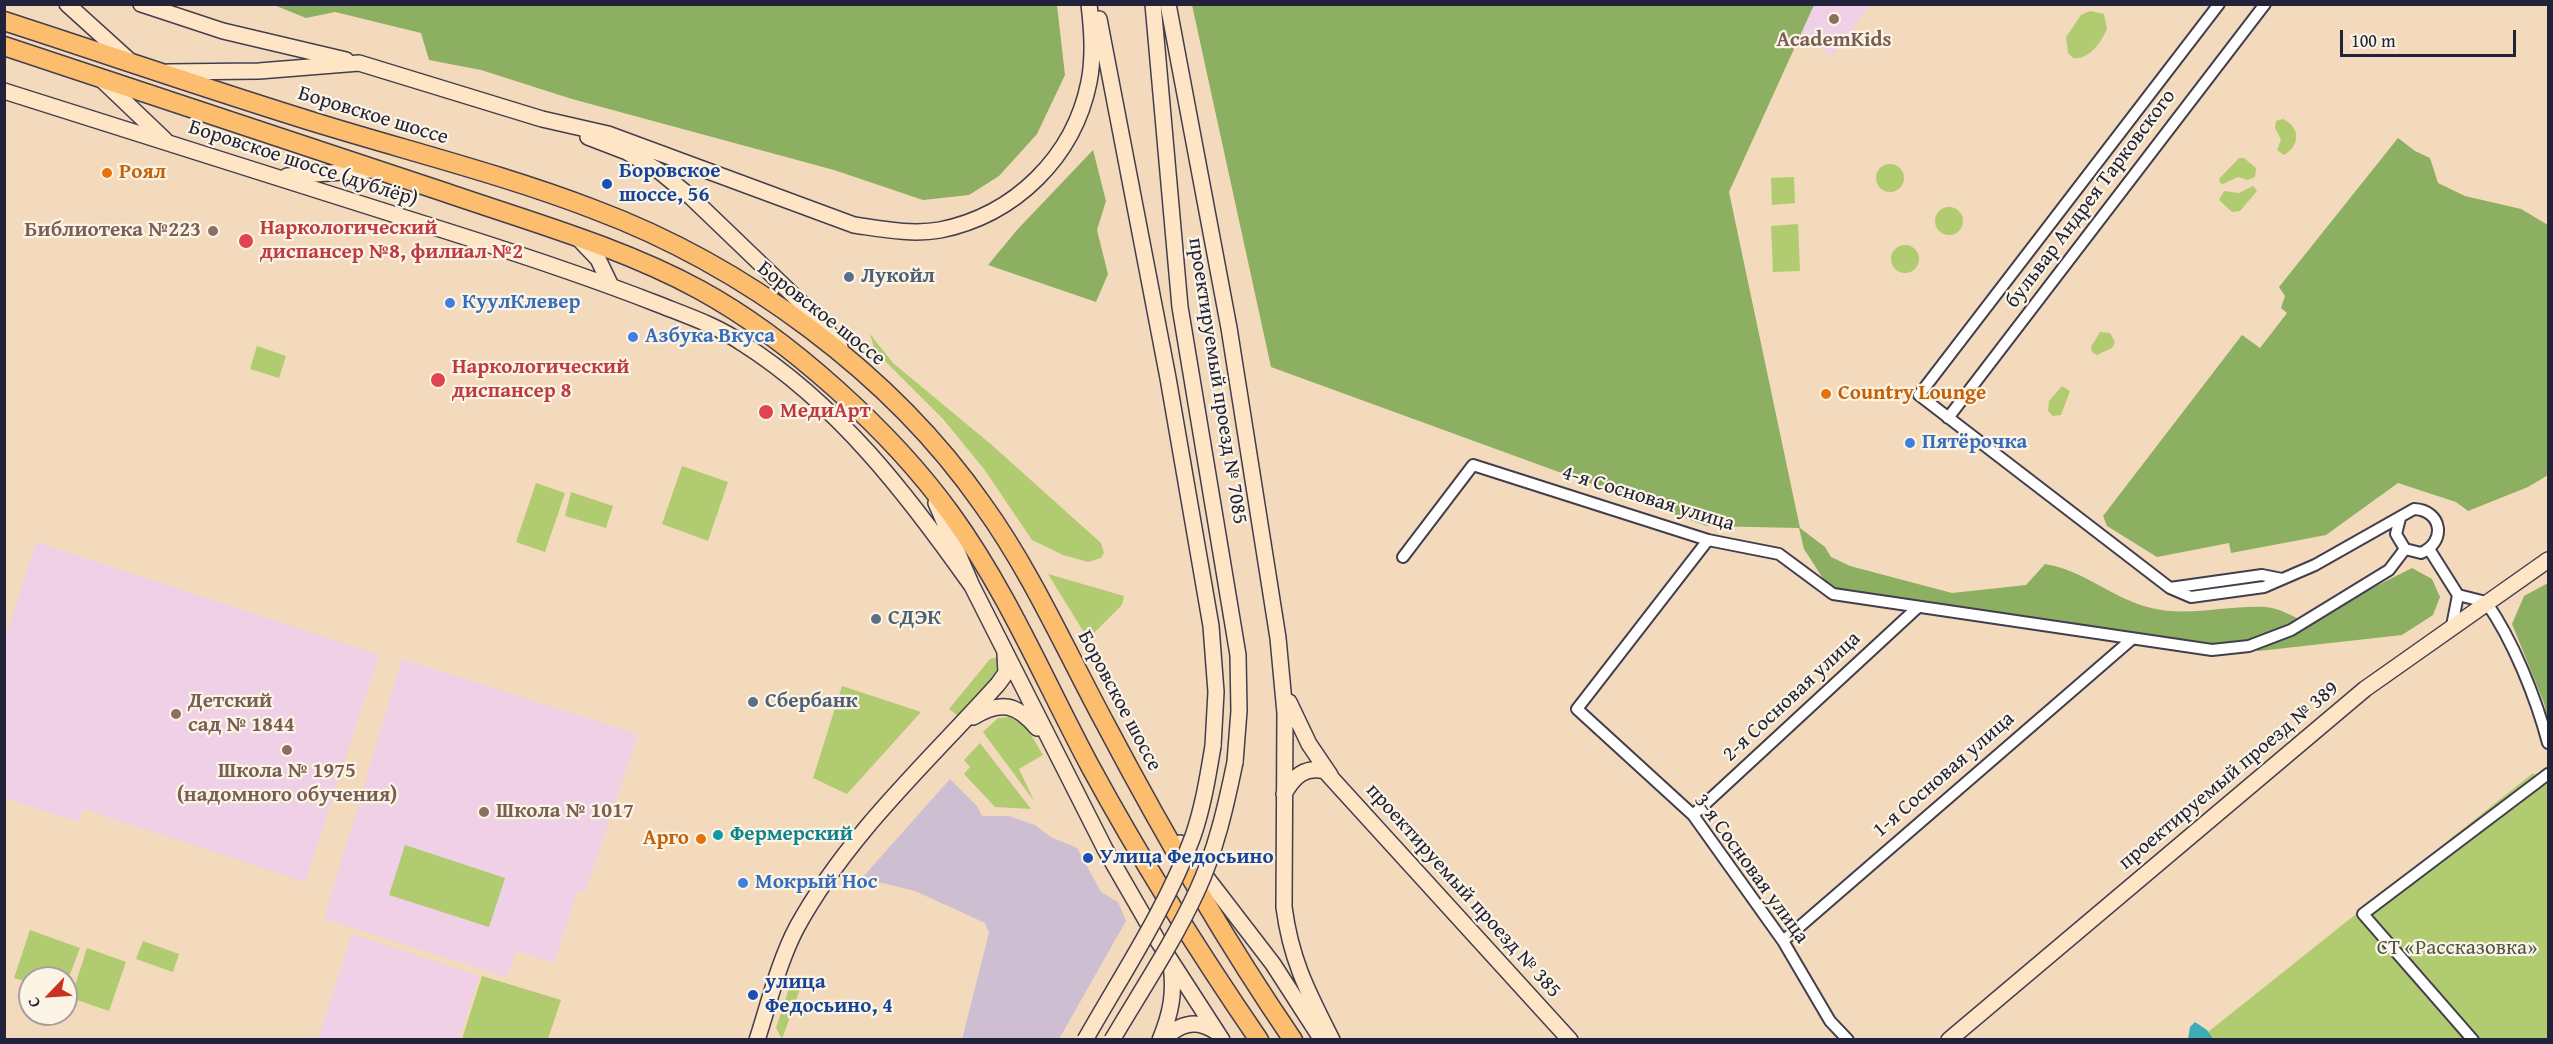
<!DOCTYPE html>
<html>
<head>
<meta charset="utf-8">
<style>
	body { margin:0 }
	#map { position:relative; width:2553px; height:1044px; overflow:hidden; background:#f4dabc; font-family:"Gentium Book Plus",serif }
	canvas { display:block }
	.frame { position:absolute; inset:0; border:6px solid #22223b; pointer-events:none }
	.north { position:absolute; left:18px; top:966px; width:60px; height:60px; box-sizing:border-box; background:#fcf5e5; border:2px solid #a5a1a1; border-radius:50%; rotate:245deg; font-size:16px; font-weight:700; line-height:24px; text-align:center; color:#22223b }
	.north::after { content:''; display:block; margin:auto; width:21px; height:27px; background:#c8321e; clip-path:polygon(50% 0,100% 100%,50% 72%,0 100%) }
	.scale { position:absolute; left:2340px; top:30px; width:176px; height:27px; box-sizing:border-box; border:3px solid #22223b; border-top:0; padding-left:8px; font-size:18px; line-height:21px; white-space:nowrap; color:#22223b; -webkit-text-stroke:4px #fcf5e5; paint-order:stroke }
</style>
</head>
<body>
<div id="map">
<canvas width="2553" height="1044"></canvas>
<div class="frame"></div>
<div class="north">С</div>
<div class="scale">100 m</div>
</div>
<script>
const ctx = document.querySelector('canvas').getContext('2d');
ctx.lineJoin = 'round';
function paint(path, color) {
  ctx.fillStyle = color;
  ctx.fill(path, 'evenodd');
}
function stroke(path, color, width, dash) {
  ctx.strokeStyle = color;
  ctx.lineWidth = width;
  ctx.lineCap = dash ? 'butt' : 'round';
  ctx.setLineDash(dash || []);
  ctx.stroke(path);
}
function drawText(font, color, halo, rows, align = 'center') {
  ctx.font = font + ' "Gentium Book Plus",serif';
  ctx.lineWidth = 4.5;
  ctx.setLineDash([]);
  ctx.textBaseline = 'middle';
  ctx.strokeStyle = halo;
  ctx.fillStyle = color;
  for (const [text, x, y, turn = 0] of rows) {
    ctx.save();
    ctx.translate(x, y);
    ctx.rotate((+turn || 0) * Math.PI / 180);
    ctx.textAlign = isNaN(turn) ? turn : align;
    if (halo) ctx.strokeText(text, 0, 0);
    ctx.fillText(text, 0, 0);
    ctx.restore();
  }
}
paint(new Path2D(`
	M 1814,5 L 1814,4 L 1871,5 L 1831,56 L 1801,34 Z
	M 36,542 L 379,655 L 305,882 L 83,809 L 78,822 L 5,798 L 5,639 Z
	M 402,659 L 638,734 L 585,893 L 577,891 L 554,963 L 516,951 L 507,977 L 324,919 Z
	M 352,934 L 479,976 L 459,1039 L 318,1039 Z`), '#efd0e6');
paint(new Path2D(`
	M 950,779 L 977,806 L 982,816 L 1009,816 L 1035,825 L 1051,837 L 1077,848 L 1101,892 L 1118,902 L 1126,921 L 1059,1039 L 962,1039 L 989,933 L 985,923 L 915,891 L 862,878 Z`), '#cdbed2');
paint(new Path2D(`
	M 2090,11 L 2104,14 L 2107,29 C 2101,42 2090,60 2073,58 L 2068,53 L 2066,37 L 2081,15 Z
	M 2283,119 C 2300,127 2301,145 2284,155 L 2277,150 L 2281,139 L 2275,128 L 2276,121 Z
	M 2239,158 L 2244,158 L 2256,168 L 2255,177 L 2248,180 L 2238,177 L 2223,184 L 2220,183 L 2219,179 Z
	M1876 178a14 14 0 1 1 28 0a14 14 0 1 1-28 0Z
	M 1794,177 L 1795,203 L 1772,205 L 1771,178 Z
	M 2253,186 L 2257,191 L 2240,211 L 2232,212 L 2219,200 L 2224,191 L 2239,193 Z
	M1935 221a14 14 0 1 1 28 0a14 14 0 1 1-28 0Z
	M 1798,224 L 1800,271 L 1773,272 L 1771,226 Z
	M1891 259a14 14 0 1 1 28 0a14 14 0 1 1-28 0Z
	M 2100,332 L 2110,333 L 2115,342 L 2112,348 L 2097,355 L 2092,352 L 2091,347 Z
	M 870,334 L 893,363 L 993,446 L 1101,543 L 1104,553 L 1101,558 L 1088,562 L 1063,555 L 1032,540 L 984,469 L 943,419 L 875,351 Z
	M 257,346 L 286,356 L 279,378 L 250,369 Z
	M 2062,386 L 2070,391 L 2061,415 L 2053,416 L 2048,411 L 2049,401 Z
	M 682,466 L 728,482 L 708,541 L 662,524 Z
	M 536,483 L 565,493 L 545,552 L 516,542 Z
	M 571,492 L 613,506 L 606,528 L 565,516 Z
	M 1048,574 L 1124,596 L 1122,605 L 1088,639 Z
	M 999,657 L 998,672 L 958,716 L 949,709 L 990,659 Z
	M 842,686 L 921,712 L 847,794 L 813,778 Z
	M 1010,717 L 1027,728 L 1043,755 L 1019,769 L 1034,801 L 983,732 L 998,718 Z
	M 980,743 L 1031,809 L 995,807 L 964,774 L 970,767 L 964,760 Z
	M 2533,773 L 2548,786 L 2548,1039 L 2198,1040 Z
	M 405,845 L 505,878 L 489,927 L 389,895 Z
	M 30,930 L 80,948 L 66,985 L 66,978 L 30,978 L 30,983 L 14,978 Z
	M 143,941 L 179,954 L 173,972 L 136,959 Z
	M 87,948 L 126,962 L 109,1011 L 71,998 Z
	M 482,976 L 561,1000 L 548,1039 L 462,1039 Z
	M 797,978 L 804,978 L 782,1039 L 776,1028 L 791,982 Z`), '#b1cb70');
paint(new Path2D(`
	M 274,5 L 1057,5 L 1065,75 L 1037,134 L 999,176 L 969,195 L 923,200 L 834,170 L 572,99 L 481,70 L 429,60 L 421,33 L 335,12 L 306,18 Z
	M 1192,5 L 1814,5 L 1729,192 L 1800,528 L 1825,547 L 1831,557 L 1850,566 L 1952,593 L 2026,585 L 2045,564 C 2084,570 2113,599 2151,608 C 2189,617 2228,605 2266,607 C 2279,608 2294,617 2305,622 L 2412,568 L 2432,579 L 2440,597 L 2433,615 L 2402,635 L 2259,651 L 1932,611 L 1833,594 L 1804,549 L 1799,528 L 1707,526 L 1271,367 Z
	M 2398,138 L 2415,151 L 2430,158 L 2438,183 L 2465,196 L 2521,209 L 2548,225 L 2548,475 L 2528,487 L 2468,511 L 2456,502 L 2398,483 L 2326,535 L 2231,553 L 2229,543 L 2157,557 L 2107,526 L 2103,516 L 2242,335 L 2260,348 L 2287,313 L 2281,308 L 2285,296 L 2279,287 Z
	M 1093,150 L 1106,201 L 1097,230 L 1108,274 L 1096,302 L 988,265 L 1017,230 Z
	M 2548,583 L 2548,722 L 2544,703 L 2512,624 L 2524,596 Z`), '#8caf62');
paint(new Path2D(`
	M 2195,1022 L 2207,1030 L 2213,1039 L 2188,1039 L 2190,1027 Z`), '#3cadb6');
const street = new Path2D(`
	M 2219,4 L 1919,395 L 2170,588 L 2191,597 L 2264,587 L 2315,565 L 2414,509 C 2442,510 2447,542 2421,553 L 2405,549 L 2396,534 L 2400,518
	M 1948,418 L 2265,4
	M 1708,540 L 1577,709 L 1693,815 L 1783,941 L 1830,1021 L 1848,1040
	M 2429,549 L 2458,595 L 2452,626
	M 1403,557 L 1473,465 L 1708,540 L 1779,554 L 1833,594 L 2212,650 L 2249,646 L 2291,630 L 2389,570 L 2405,549
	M 2170,588 L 2262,575 L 2282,579
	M 2458,595 L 2486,602 C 2513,640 2536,698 2548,743
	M 1693,815 L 1917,608
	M 1783,941 L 2132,639
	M 2473,1040 L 2363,914 L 2548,774`);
const secondary = new Path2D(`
	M 67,4 L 131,62
	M 141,4 L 223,31 L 346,60
	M 1153,4 L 1180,307 L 1238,655 L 1239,711 L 1235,762
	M 1168,4 L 1229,328 L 1278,638 L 1285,713 L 1284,907 C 1291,961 1308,992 1332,1040
	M 1099,19 L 1168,378 L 1211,626 L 1216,692 L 1213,746
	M 168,72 L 259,71 L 359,63 L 542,119 L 608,134 L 854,225 C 882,229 912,235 940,230 C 1015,215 1074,157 1089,82 C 1094,56 1092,30 1089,4
	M 100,78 L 165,140
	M 4,91 C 156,140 308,187 459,235 C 525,256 591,278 655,303 C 685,315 716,325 742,343 C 838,404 907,494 972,586
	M 588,137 L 627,152 L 659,171 L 692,198 L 817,318 L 840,347
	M 287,176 L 371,170
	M 578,238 L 598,259 L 611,286
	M 936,503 L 972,586 L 1105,849 L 1158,941 L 1222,1040
	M 1289,702 L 1309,744 L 1330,775
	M 973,717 C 1001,700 1017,704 1037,728
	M 1284,794 C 1294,776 1305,766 1325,771 L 1570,1040
	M 1180,843 L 1273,964 L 1322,1040
	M 757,1040 C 769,1003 779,961 797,927 C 848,834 928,762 998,684 L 1006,673 L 1005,654
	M 1160,1040 C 1171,1013 1175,993 1171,965
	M 1163,1040 C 1179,1024 1195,1018 1215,1031
	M 1949,1040 L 2365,689 L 2548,560`);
const primary = new Path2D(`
	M 4,21 C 112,56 219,93 327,126 C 416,153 507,176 593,209 C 743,265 891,373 983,505 C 1032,573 1066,651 1106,725 C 1163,833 1224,939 1293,1040
	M 4,46 C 152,95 300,143 447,193 C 531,222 621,247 700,290 C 788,338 892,432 951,514 C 1007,591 1045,682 1090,766 C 1141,860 1198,951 1259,1040`);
stroke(street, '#423e4e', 14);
stroke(secondary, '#423e4e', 18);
stroke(primary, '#423e4e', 21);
stroke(street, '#fff', 10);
stroke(secondary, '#fee5c5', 15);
stroke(primary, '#fcbd6f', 18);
const secondaryBridge = new Path2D(`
	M 1085,1040 C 1123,973 1167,907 1193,836 C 1203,807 1208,776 1213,746
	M 1112,1040 C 1141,991 1173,943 1197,891 C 1216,850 1226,806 1235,762`);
stroke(secondaryBridge, '#423e4e', 18, []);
stroke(secondaryBridge, '#fee5c5', 15);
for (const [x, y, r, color] of [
	[1834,19,6,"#8d6e63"],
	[107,173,6,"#e8710a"],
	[607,184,6,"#1a4fb4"],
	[213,231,6,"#8d6e63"],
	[246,241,8,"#e0444e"],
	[849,277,6,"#5c6f8a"],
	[450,303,6,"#3f7fe0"],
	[633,337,6,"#3f7fe0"],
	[438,380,8,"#e0444e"],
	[1826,394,6,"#e8710a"],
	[766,412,8,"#e0444e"],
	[1910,443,6,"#3f7fe0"],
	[876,619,6,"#5c6f8a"],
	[753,702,6,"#5c6f8a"],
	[176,714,6,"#8d6e63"],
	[287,750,6,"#8d6e63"],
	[484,812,6,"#8d6e63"],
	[718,835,6,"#0f9aa8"],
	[701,839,6,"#e8710a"],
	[1088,858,6,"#1a4fb4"],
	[743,883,6,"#3f7fe0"],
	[753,995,6,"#1a4fb4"]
]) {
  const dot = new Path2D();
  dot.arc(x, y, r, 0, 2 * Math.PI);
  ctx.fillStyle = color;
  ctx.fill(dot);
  stroke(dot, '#fcf5e5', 2);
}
drawText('bold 21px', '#785e54', '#fcf5e5', [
	["AcademKids",1834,41],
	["Библиотека №223",201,231,"right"],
	["Детский",188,702,"left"],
	["сад № 1844",188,726,"left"],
	["Школа № 1975",287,772],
	["(надомного обучения)",287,796],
	["Школа № 1017",496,812,"left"]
]);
drawText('21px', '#22223b', '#fcf5e5', [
	["Боровское шоссе",373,116,17],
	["Боровское шоссе (дублёр)",303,164,18],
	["бульвар Андрея Тарковского",2091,199,-53],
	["Боровское шоссе",821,314,38],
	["проектируемый проезд № 7085",1217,381,81],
	["4-я Сосновая улица",1648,499,17],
	["2-я Сосновая улица",1792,697,-43],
	["Боровское шоссе",1119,701,62],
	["1-я Сосновая улица",1944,775,-41],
	["проектируемый проезд № 389",2229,776,-40],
	["3-я Сосновая улица",1751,869,54],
	["проектируемый проезд № 385",1463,891,48]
]);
drawText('bold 21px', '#164399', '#fcf5e5', [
	["Боровское",619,172],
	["шоссе, 56",619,196],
	["Улица Федосьино",1100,858],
	["улица",765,983],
	["Федосьино, 4",765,1007]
], 'left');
drawText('bold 21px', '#c56008', '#fcf5e5', [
	["Роял",119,173],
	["Country Lounge",1838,394],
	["Арго",689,839,"right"]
], 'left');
drawText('bold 21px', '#be3a42', '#fcf5e5', [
	["Наркологический",260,229],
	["диспансер №8, филиал №2",260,253],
	["Наркологический",452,368],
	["диспансер 8",452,392],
	["МедиАрт",780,412]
], 'left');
drawText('bold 21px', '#4e5e75', '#fcf5e5', [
	["Лукойл",861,277],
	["СДЭК",888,619],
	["Сбербанк",765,702]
], 'left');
drawText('bold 21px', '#366cbe', '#fcf5e5', [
	["КуулКлевер",462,303],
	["Азбука Вкуса",645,337],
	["Пятёрочка",1922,443],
	["Мокрый Нос",755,883]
], 'left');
drawText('bold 21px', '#0d838f', '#fcf5e5', [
	["Фермерский",730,835]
], 'left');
drawText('21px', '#4d554b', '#fcf5e5', [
	["СТ «Рассказовка»",2457,949]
]);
</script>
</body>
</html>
